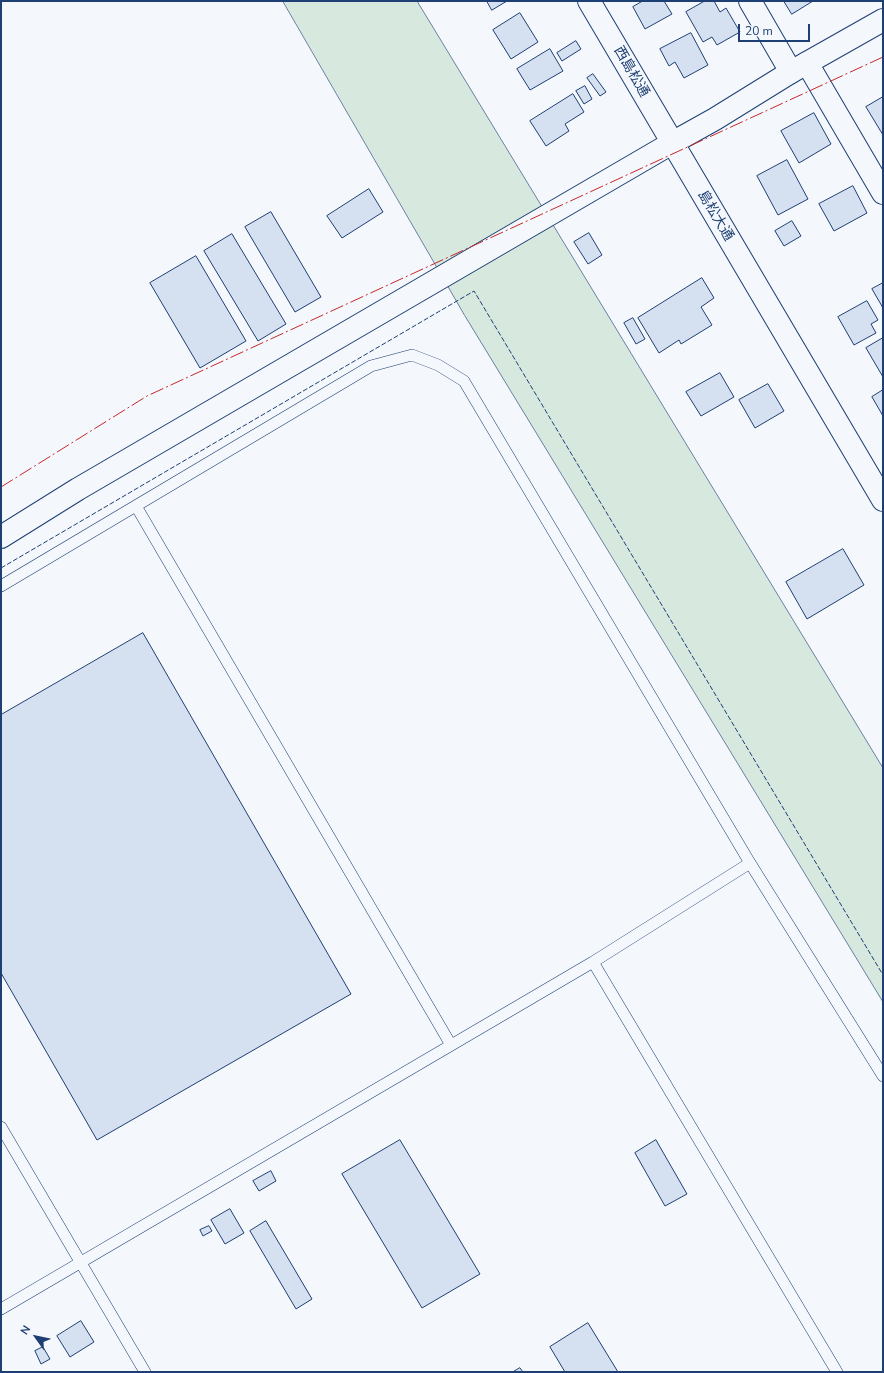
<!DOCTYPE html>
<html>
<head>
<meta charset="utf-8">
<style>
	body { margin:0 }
	#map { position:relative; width:884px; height:1373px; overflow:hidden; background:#f4f7fb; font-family:"Nunito Sans",sans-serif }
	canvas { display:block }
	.frame { position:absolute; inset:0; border:2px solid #1d3f73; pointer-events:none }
	.north { position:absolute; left:16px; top:1317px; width:40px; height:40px; -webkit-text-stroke:3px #f4f7fb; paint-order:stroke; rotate:303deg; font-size:11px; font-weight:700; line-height:16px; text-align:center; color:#1d3f73 }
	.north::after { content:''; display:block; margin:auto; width:14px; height:18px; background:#1d3f73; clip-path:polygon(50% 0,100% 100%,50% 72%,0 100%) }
	.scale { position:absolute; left:738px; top:24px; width:72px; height:18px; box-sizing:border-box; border:2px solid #1d3f73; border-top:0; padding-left:5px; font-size:12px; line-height:14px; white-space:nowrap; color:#1d3f73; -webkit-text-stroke:3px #f4f7fb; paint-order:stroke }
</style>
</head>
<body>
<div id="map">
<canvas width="884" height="1373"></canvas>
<div class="frame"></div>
<div class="north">N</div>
<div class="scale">20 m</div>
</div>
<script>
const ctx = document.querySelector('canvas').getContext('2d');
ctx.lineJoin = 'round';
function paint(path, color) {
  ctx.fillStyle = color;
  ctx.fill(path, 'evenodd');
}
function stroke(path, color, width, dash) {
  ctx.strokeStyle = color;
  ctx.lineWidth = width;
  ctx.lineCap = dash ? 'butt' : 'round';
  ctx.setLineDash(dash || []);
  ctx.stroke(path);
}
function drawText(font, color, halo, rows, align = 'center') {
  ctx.font = font + ' "Nunito Sans","Noto Sans JP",sans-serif';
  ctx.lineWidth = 3;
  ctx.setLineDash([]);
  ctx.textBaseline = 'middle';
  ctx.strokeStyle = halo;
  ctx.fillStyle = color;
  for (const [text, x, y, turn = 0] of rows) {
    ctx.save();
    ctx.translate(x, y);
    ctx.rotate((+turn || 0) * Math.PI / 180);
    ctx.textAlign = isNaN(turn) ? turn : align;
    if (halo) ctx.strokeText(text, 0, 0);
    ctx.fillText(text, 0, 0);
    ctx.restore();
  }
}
const green = new Path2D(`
	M 283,1 L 417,1 L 883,768 L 883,1002 L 465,316 Z`);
paint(green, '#d7e8df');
stroke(green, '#687fa3', 1);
const building = new Path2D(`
	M 487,1 L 507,1 L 492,10 Z
	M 643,1 L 664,1 L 672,14 L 645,29 L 633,7 Z
	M 705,1 L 714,1 L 720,12 L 726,8 L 740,32 L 717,45 L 712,37 L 703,42 L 686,12 Z
	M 784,1 L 813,1 L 792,14 Z
	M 520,13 L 538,42 L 511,59 L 493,30 Z
	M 691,33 L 708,65 L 684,78 L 675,62 L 669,66 L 660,49 Z
	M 576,41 L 581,49 L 562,61 L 557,53 Z
	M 550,49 L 563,71 L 530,90 L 517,69 Z
	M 593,74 L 606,92 L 600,96 L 587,78 Z
	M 585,86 L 592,99 L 584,104 L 576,91 Z
	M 573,94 L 584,112 L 565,124 L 569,131 L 546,146 L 530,121 Z
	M 883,97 L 883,135 L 866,107 Z
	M 814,113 L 831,144 L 799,163 L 781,131 Z
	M 787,160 L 808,199 L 778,215 L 757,176 Z
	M 853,186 L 867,213 L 834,231 L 819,204 Z
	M 369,189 L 383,212 L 342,238 L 327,216 Z
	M 271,212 L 321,297 L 295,312 L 245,227 Z
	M 792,221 L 801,236 L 784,246 L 775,231 Z
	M 589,233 L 602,255 L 588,264 L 574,242 Z
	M 232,234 L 286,324 L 258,341 L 204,251 Z
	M 196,256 L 246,341 L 200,368 L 150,283 Z
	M 702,278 L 714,298 L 701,307 L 712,325 L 681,344 L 679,340 L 659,353 L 638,318 Z
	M 883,283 L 883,308 L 872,289 Z
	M 867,301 L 878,320 L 871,324 L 876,333 L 854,345 L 838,317 Z
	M 633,318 L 645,339 L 636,344 L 624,323 Z
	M 883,338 L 883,377 L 866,348 Z
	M 720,373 L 734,397 L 701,416 L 686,392 Z
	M 768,384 L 784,411 L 755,428 L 739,400 Z
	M 883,390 L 883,416 L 872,397 Z
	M 843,549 L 864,585 L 807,619 L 786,582 Z
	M 143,633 L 351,994 L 97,1140 L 1,973 L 1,715 Z
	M 400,1140 L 480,1274 L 422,1308 L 342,1174 Z
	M 656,1140 L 687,1194 L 665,1206 L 635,1153 Z
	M 271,1171 L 276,1181 L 259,1191 L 253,1181 Z
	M 230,1209 L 244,1233 L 225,1244 L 211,1220 Z
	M 266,1221 L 312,1299 L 296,1309 L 250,1231 Z
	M 209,1226 L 212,1231 L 203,1236 L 200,1230 Z
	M 81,1321 L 94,1342 L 70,1357 L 57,1336 Z
	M 588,1323 L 618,1372 L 565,1372 L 550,1347 Z
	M 43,1347 L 50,1359 L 41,1364 L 35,1351 Z
	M 520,1368 L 523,1372 L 513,1372 Z`);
paint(building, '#d5e0f0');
stroke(building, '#1d3f73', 1);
const service = new Path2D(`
	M 136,506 L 451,1045
	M 1,586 L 371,366 L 412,355 L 438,365 L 464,381 L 750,863 L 883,1076
	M 593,962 L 837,1372
	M 1,1127 L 145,1372
	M 1,1309 L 593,962 L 750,863`);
const minor = new Path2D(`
	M 750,1 L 791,72
	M 807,63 L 883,193
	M 1,537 L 78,489 L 672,143`);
const tertiary = new Path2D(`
	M 589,1 L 883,500
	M 672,143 L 715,119 L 791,72 L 883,20`);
stroke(service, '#1d3f73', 12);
stroke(minor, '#1d3f73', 24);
stroke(tertiary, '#1d3f73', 24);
stroke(service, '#f4f7fb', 11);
stroke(minor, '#f4f7fb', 22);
stroke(tertiary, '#f4f7fb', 22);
stroke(new Path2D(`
	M 1,568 L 474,291 L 883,975`), '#1d3f73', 1, [5, 2]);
stroke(new Path2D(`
	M 1,487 L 147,396 L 883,57`), '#c62828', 1, [14, 3, 2, 3]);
drawText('14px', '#1d3f73', '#f4f7fb', [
	["西島松通",631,72,60],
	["島松大通",715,216,59]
]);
</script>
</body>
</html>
